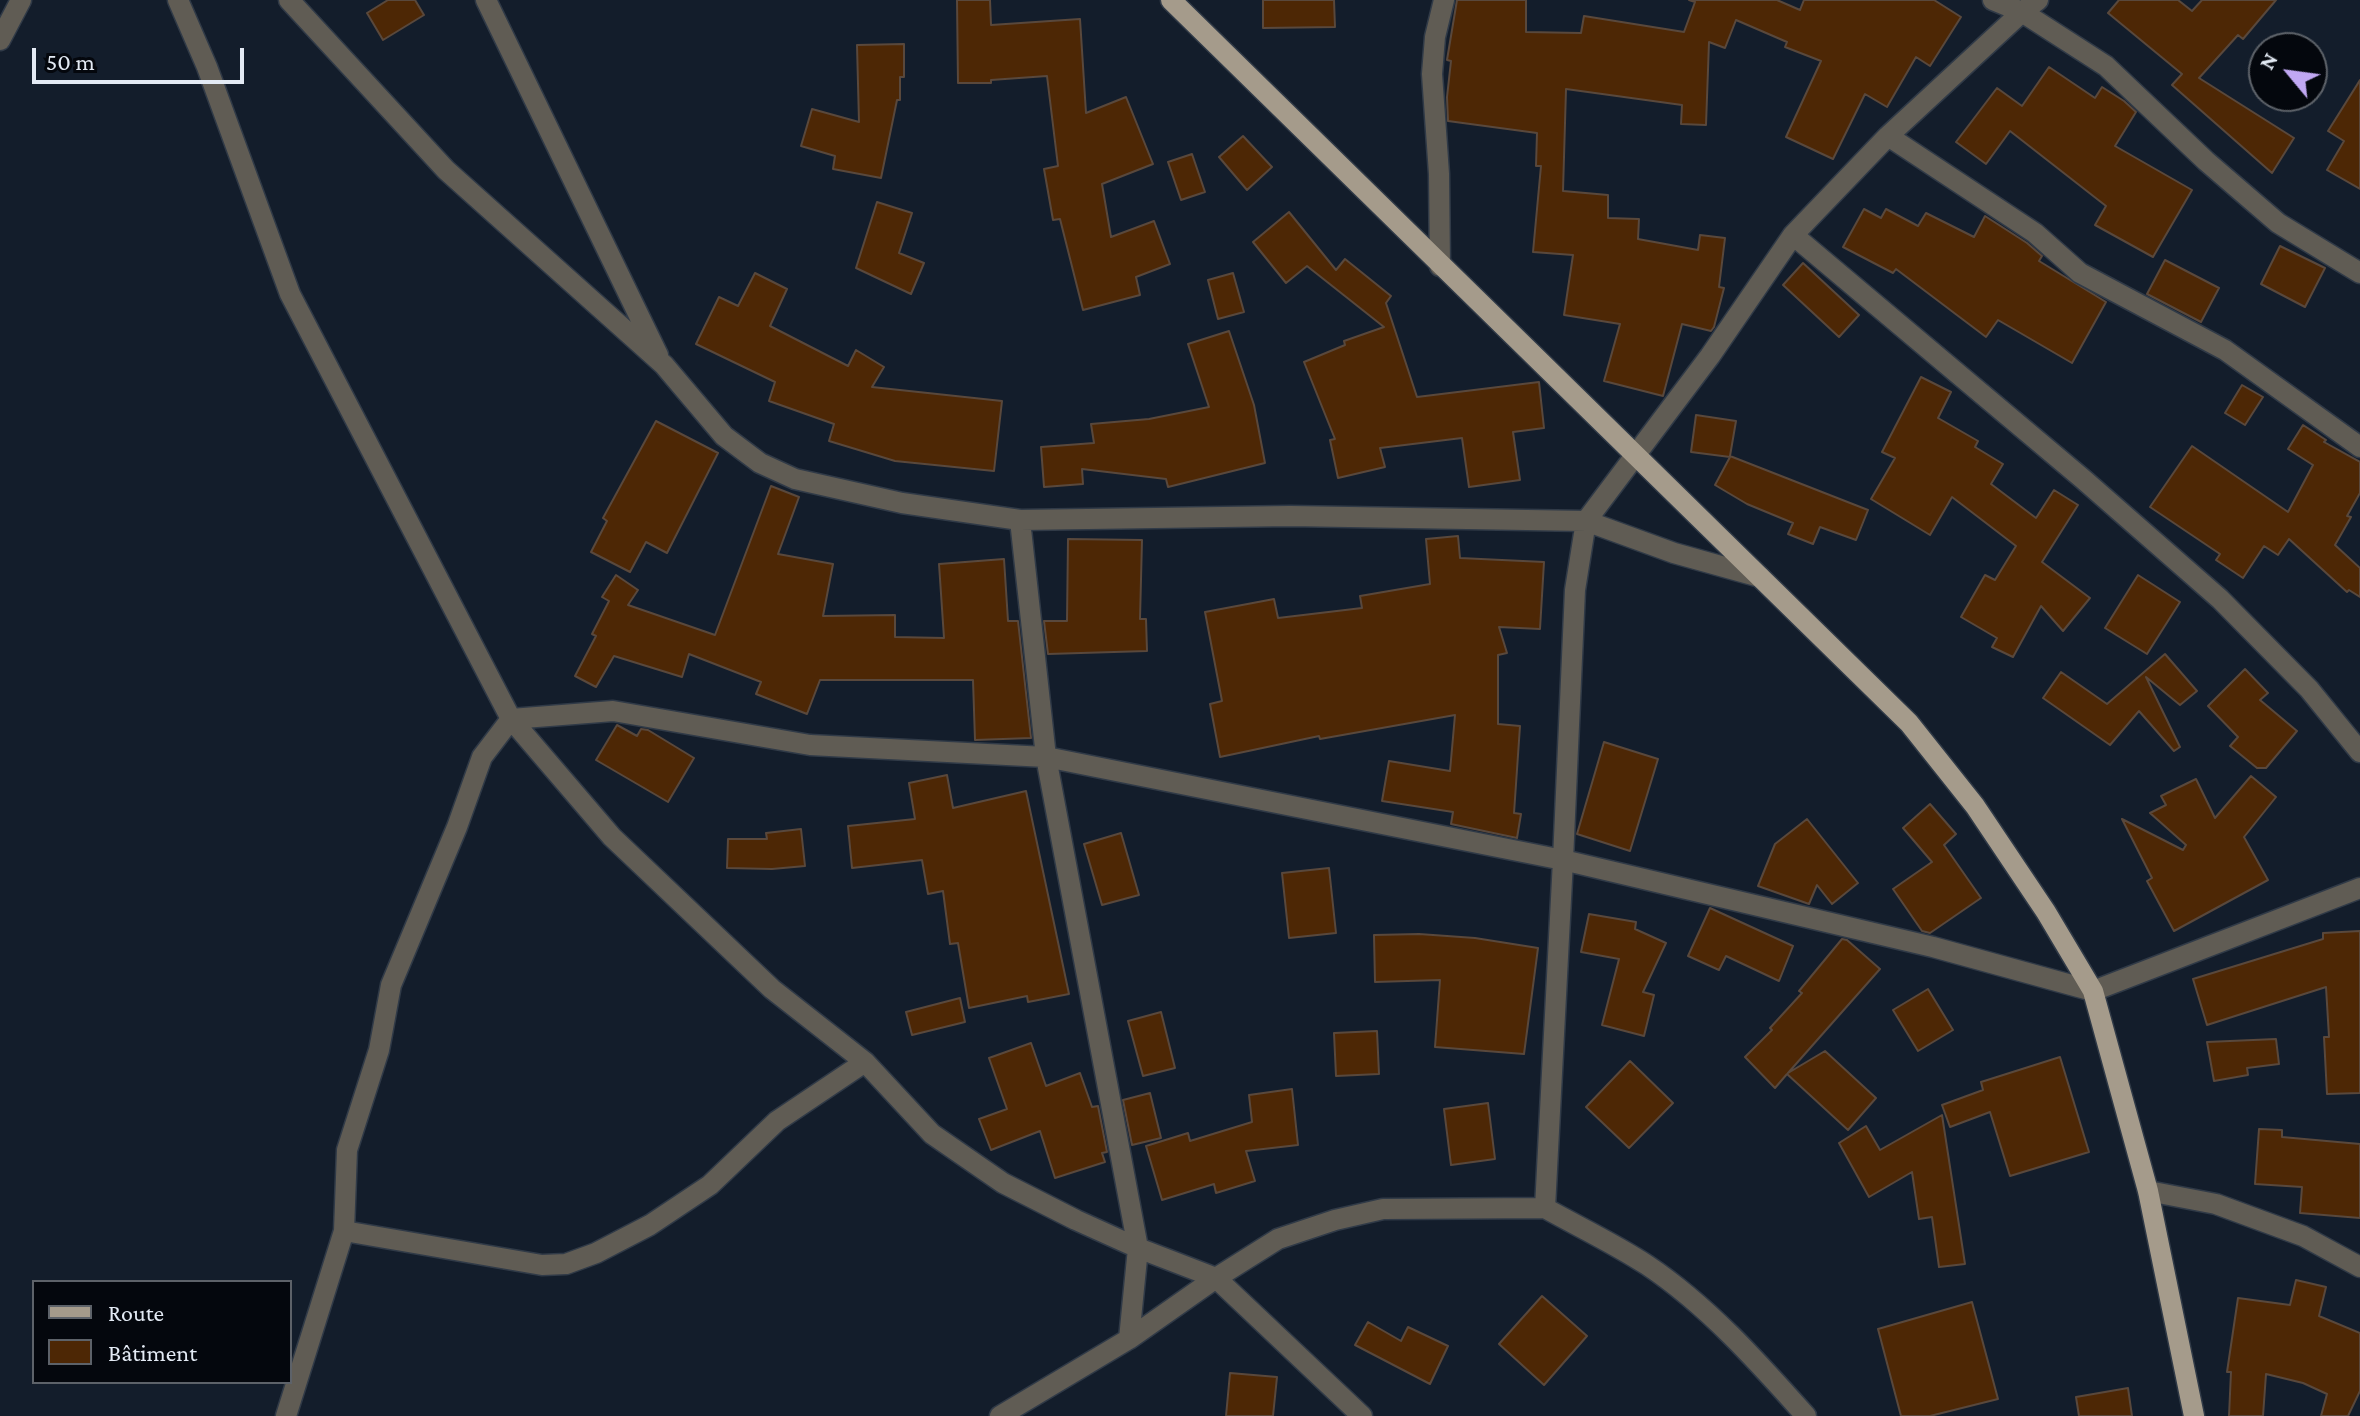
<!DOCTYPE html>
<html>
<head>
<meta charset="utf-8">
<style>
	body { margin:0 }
	#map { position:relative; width:2360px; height:1416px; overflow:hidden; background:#131d2b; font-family:"Crimson Pro",serif }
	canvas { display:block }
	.legend { position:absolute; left:32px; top:1280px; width:260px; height:104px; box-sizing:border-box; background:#04070d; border:2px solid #5d6269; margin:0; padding:10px 14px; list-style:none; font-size:24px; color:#e3eaf4 }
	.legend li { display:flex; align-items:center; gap:16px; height:40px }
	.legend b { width:40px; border:2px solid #5d6269 }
	.north { position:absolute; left:2248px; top:32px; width:80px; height:80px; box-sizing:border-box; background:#04070d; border:2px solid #5d6269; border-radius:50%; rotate:299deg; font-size:22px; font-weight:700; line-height:32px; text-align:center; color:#e3eaf4 }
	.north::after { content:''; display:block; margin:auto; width:28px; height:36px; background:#c1a8f3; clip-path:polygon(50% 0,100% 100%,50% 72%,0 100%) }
	.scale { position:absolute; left:32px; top:48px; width:212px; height:36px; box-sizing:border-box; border:4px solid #e3eaf4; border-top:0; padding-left:10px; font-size:24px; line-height:28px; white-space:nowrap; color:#e3eaf4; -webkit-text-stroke:6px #04070d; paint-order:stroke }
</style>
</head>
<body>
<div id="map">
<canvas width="2360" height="1416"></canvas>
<ul class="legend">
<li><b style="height:10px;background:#a59b8b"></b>Route</li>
<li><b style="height:22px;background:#4d2705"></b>Bâtiment</li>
</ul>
<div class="north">N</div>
<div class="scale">50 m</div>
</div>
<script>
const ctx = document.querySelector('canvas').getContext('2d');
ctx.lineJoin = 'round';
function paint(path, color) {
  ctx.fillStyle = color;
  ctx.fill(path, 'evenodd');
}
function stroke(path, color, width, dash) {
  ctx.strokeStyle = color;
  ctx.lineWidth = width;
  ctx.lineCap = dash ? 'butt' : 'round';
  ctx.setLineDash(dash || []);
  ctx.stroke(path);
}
const building = new Path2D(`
	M 388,0 L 415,0 L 424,15 L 383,40 L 367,13 Z
	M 957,0 L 990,0 L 991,25 L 1080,19 L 1086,113 L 1126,97 L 1153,164 L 1102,184 L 1111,237 L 1154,221 L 1170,264 L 1136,277 L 1140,295 L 1083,310 L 1060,219 L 1053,220 L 1044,169 L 1058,166 L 1047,76 L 991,80 L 991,83 L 958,83 Z
	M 1263,0 L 1334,0 L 1335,27 L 1263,28 Z
	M 1457,0 L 1526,0 L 1526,32 L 1581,33 L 1584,16 L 1684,32 L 1695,2 L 1689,0 L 1777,0 L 1800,10 L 1804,0 L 1934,0 L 1961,17 L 1930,66 L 1916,57 L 1887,107 L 1865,94 L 1833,159 L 1786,137 L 1821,61 L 1785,47 L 1787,42 L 1736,20 L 1725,48 L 1709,42 L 1706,125 L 1681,124 L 1682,105 L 1566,89 L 1563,191 L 1608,195 L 1608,218 L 1639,219 L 1638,239 L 1698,250 L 1700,235 L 1725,238 L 1719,287 L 1724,288 L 1714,327 L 1711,331 L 1682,324 L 1663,396 L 1604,381 L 1620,324 L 1564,315 L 1573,255 L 1533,252 L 1541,166 L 1536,166 L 1537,133 L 1448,121 L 1447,97 L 1451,61 L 1447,60 Z
	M 2119,0 L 2178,0 L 2192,11 L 2202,0 L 2276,0 L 2243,39 L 2238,35 L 2199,78 L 2294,138 L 2272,173 L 2172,85 L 2182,74 L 2108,13 Z
	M 904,44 L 904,77 L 900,77 L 900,100 L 897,100 L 881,178 L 833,169 L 835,156 L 801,146 L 812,109 L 859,122 L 857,45 Z
	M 2049,67 L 2095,98 L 2102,87 L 2124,101 L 2136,112 L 2115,146 L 2192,190 L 2153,257 L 2095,225 L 2106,206 L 2010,131 L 1986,164 L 1956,142 L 1997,88 L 2022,106 Z
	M 2360,80 L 2360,189 L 2327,170 L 2344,141 L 2328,131 Z
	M 1243,136 L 1272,167 L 1247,190 L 1219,157 Z
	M 1192,154 L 1205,192 L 1181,200 L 1168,162 Z
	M 877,202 L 912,213 L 899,253 L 924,263 L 911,294 L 856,268 Z
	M 1864,209 L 1881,218 L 1886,209 L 1918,226 L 1926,213 L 1974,237 L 1985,216 L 2027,243 L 2042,256 L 2039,261 L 2106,302 L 2072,363 L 1998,320 L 1986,337 L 1896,269 L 1893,273 L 1843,247 Z
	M 1289,212 L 1336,270 L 1345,259 L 1391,296 L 1386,303 L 1417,397 L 1539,382 L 1544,428 L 1513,432 L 1520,480 L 1469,487 L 1462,438 L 1380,448 L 1385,467 L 1338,478 L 1330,440 L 1335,439 L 1304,362 L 1345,345 L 1344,341 L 1384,327 L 1307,266 L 1286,283 L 1253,242 Z
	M 2280,246 L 2325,268 L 2305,307 L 2261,284 Z
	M 2165,260 L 2219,288 L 2201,322 L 2147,294 Z
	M 1803,263 L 1859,315 L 1839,337 L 1783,285 Z
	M 755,273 L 787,289 L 770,326 L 848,366 L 856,350 L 884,367 L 872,387 L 1002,401 L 994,471 L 895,461 L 829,441 L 834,424 L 769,401 L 775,382 L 696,344 L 719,297 L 738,306 Z
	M 1233,273 L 1244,312 L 1218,319 L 1208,280 Z
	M 1229,331 L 1254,405 L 1265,463 L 1168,487 L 1166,479 L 1082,469 L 1083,484 L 1044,487 L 1041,447 L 1094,443 L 1091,424 L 1149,419 L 1209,407 L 1188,344 Z
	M 1921,377 L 1951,392 L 1938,418 L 1978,441 L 1975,447 L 2003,464 L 1991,484 L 2036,518 L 2054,490 L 2078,505 L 2042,562 L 2090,598 L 2063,631 L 2041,606 L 2013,657 L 1992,647 L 1997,638 L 1961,617 L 1985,575 L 1995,580 L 2016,546 L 1952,497 L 1930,535 L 1871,499 L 1895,458 L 1882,452 Z
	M 2242,385 L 2263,397 L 2245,425 L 2225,413 Z
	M 1696,415 L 1736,421 L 1730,456 L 1868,510 L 1856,540 L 1820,527 L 1813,544 L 1788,534 L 1793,523 L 1747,504 L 1715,485 L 1730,457 L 1691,452 Z
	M 656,421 L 718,453 L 667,553 L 646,542 L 630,572 L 591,552 L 607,521 L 603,518 Z
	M 2303,425 L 2326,440 L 2324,442 L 2360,462 L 2360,493 L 2347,516 L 2351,517 L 2335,545 L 2360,568 L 2360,597 L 2349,590 L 2347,592 L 2289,539 L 2278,555 L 2264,546 L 2243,578 L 2216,560 L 2220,554 L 2150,507 L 2192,446 L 2288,512 L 2313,465 L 2288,449 Z
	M 771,486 L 799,497 L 778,554 L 833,564 L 823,616 L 895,615 L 895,637 L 944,638 L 939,564 L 1004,559 L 1008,621 L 1018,621 L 1031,738 L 975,740 L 973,680 L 820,680 L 807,714 L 756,694 L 761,682 L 689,654 L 682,677 L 614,656 L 596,687 L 575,676 L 596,636 L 592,634 L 609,601 L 602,597 L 616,575 L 638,590 L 628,605 L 715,635 Z
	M 1458,536 L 1460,558 L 1544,562 L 1540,629 L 1499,627 L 1507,653 L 1498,655 L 1498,724 L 1520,726 L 1514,813 L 1521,814 L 1517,838 L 1451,824 L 1453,812 L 1382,801 L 1389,761 L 1450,771 L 1455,715 L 1320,739 L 1319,736 L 1220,757 L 1210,704 L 1222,701 L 1205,612 L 1274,599 L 1278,618 L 1362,608 L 1360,596 L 1430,584 L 1426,539 Z
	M 1068,539 L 1142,540 L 1140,619 L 1146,619 L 1147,651 L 1048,654 L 1044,621 L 1067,621 Z
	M 2138,575 L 2180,602 L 2147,654 L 2105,628 Z
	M 2165,654 L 2197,691 L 2180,705 L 2146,677 L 2180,747 L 2174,751 L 2139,711 L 2110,745 L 2043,698 L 2061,672 L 2107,704 Z
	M 2245,669 L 2268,693 L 2260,700 L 2297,731 L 2266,768 L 2257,768 L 2230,746 L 2238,737 L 2208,706 Z
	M 617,725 L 637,736 L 641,729 L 648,730 L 694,758 L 668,802 L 596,760 Z
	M 1604,742 L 1658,759 L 1630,851 L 1577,834 Z
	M 947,775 L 953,808 L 1026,791 L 1069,994 L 1028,1002 L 1027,996 L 969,1008 L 958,943 L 950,944 L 943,891 L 928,894 L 922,860 L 852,868 L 848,826 L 915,819 L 909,783 Z
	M 2251,776 L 2276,797 L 2244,837 L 2268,880 L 2174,931 L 2147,881 L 2152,878 L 2122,819 L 2183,850 L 2186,845 L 2150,813 L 2166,805 L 2161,796 L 2196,779 L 2215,818 Z
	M 1930,804 L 1956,834 L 1944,845 L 1981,898 L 1930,933 L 1922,931 L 1893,889 L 1932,862 L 1903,828 Z
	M 1807,819 L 1858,883 L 1832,904 L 1817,885 L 1809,904 L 1758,886 L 1775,844 Z
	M 801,829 L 805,866 L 772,869 L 727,868 L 728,839 L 767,839 L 766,833 Z
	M 1121,833 L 1139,895 L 1102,905 L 1084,844 Z
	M 1329,868 L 1336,933 L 1289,938 L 1282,873 Z
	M 1710,908 L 1793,946 L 1779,981 L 1726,956 L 1719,970 L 1688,956 Z
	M 1589,914 L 1636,922 L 1635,929 L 1666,943 L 1643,992 L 1654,995 L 1644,1036 L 1602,1025 L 1619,959 L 1581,952 Z
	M 2360,931 L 2360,1093 L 2327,1094 L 2324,1037 L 2329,1037 L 2326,987 L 2207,1025 L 2193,979 L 2323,939 L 2323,933 Z
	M 1419,934 L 1475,938 L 1538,948 L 1524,1054 L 1435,1047 L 1440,980 L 1375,982 L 1374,935 Z
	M 1842,939 L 1847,940 L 1880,969 L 1788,1073 L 1825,1051 L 1876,1098 L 1848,1130 L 1787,1074 L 1775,1088 L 1745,1057 L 1772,1030 L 1770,1028 L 1802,993 L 1799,991 Z
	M 1928,989 L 1953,1030 L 1918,1051 L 1893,1010 Z
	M 960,998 L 965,1022 L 912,1035 L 906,1012 Z
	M 1161,1012 L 1175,1068 L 1143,1076 L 1128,1021 Z
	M 1377,1031 L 1379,1074 L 1336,1076 L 1334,1033 Z
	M 2276,1039 L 2279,1064 L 2247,1068 L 2248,1075 L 2214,1081 L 2207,1042 Z
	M 1031,1043 L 1046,1086 L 1080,1073 L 1092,1107 L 1098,1106 L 1107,1152 L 1102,1153 L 1105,1162 L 1055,1178 L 1040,1131 L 991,1150 L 979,1119 L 1007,1109 L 989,1058 Z
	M 2060,1057 L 2089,1152 L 2010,1176 L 1990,1112 L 1950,1127 L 1942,1105 L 1983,1090 L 1981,1082 Z
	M 1630,1061 L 1673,1103 L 1629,1148 L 1586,1107 Z
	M 1292,1089 L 1298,1145 L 1246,1151 L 1255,1181 L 1216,1193 L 1214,1184 L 1162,1200 L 1146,1146 L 1188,1133 L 1190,1141 L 1252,1122 L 1249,1095 Z
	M 1150,1093 L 1161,1138 L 1132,1145 L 1123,1100 Z
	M 1488,1103 L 1495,1159 L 1451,1165 L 1444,1109 Z
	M 1942,1115 L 1965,1264 L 1939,1267 L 1932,1217 L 1919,1219 L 1912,1172 L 1869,1197 L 1839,1143 L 1866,1126 L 1880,1150 Z
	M 2259,1129 L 2282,1130 L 2282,1137 L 2360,1144 L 2360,1218 L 2300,1213 L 2302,1187 L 2255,1184 Z
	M 2296,1280 L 2326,1287 L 2319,1316 L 2360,1333 L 2360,1391 L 2348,1416 L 2321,1416 L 2327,1394 L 2303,1383 L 2266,1374 L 2263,1416 L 2229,1416 L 2231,1372 L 2227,1372 L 2238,1298 L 2290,1305 Z
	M 1542,1296 L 1587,1336 L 1544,1385 L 1499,1344 Z
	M 1972,1302 L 1998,1399 L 1930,1416 L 1901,1416 L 1878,1329 Z
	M 1368,1322 L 1401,1341 L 1408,1327 L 1448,1346 L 1430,1384 L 1355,1345 Z
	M 1230,1373 L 1277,1377 L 1273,1416 L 1226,1416 Z
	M 2128,1388 L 2132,1416 L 2079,1416 L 2076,1397 Z`);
paint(building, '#4d2705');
stroke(building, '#59483c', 2);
const minor = new Path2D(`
	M 178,0 L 207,67 L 290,294 L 511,719 L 612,837 L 772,989 L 865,1062 L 932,1134 L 1003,1183 L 1076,1220 L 1138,1248 L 1046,757 L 1563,860 L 1545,1208 L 1383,1209 L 1335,1220 L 1278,1239 L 1216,1278 L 1129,1339 L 1000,1416
	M 289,0 L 446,170 L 664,365 L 724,436 L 760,463 L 795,479 L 902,503 L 1020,520 L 1290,516 L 1586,521 L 1674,553 L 1760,577
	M 486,0 L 658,355
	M 1993,0 L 2022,12 L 2106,66 L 2206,161 L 2278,223 L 2360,273
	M 0,40 L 21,0
	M 1888,136 L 2035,233 L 2080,273 L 2225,350 L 2360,447
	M 1793,235 L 1888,136 L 2022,12 L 2038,0
	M 1440,266 L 1439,174 L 1432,74 L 1435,37 L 1444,0
	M 2360,752 L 2309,689 L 2220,599 L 2083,479 L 1793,235 L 1710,356 L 1586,521 L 1575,590 L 1563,860 L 1933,947 L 2093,991 L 2360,888
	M 2148,1191 L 2216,1204 L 2303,1236 L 2360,1267
	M 1545,1208 C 1579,1227 1615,1244 1647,1265 C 1707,1305 1758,1362 1806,1416
	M 344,1231 L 542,1265 L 566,1264 L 596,1253 L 650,1225 L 710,1185 L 777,1121 L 865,1062
	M 1129,1339 L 1138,1248 L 1216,1278 L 1362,1416
	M 286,1416 L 344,1231 L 347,1150 L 379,1050 L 391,985 L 457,827 L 482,757 L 511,719 L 613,711 L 810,745 L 1046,757 L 1020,520`);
const major = new Path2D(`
	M 1171,0 L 1909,723 L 1975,806 L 2046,912 L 2093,991 L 2148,1191 L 2194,1416`);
stroke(minor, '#303a47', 23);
stroke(major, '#303a47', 23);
stroke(minor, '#605c54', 20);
stroke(major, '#a59b8b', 20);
</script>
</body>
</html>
